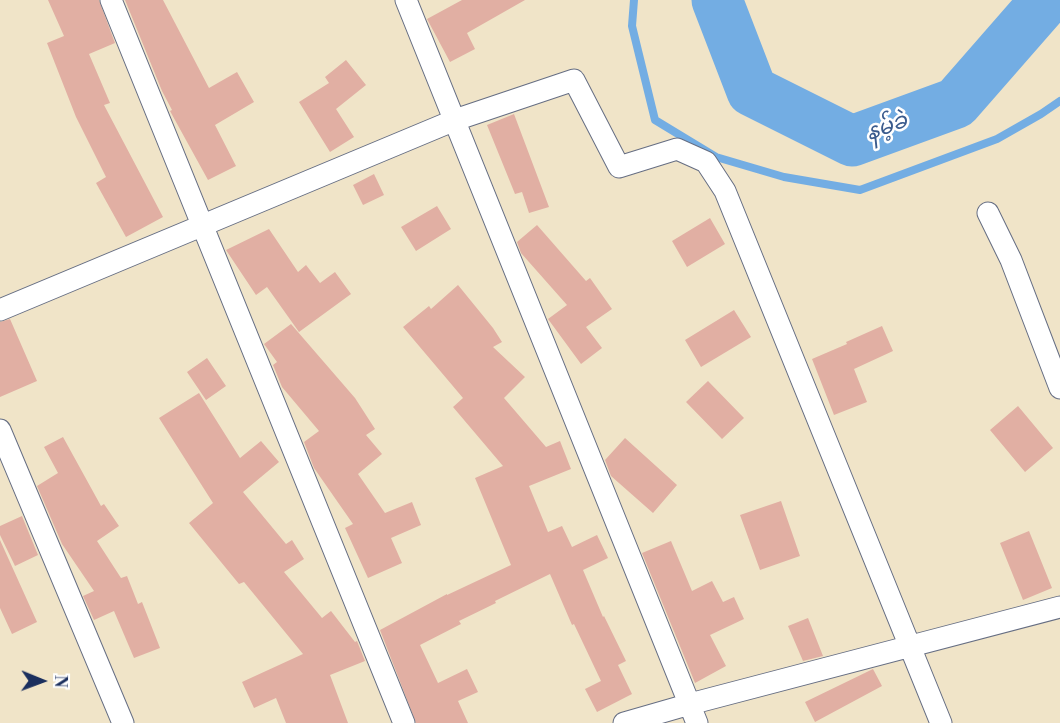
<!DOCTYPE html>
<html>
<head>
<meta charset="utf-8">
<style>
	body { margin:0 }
	#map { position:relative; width:1060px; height:723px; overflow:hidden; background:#f0e4c8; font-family:"Libre Bodoni",serif }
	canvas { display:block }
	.north { position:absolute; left:12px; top:651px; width:60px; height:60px; -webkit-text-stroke:4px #fff; paint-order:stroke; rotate:91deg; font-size:16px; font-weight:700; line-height:24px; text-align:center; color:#1b2f5e }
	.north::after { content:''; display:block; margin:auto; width:21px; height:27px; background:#1b2f5e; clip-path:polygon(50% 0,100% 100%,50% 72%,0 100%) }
</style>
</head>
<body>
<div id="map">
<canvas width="1060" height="723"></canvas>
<div class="north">N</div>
</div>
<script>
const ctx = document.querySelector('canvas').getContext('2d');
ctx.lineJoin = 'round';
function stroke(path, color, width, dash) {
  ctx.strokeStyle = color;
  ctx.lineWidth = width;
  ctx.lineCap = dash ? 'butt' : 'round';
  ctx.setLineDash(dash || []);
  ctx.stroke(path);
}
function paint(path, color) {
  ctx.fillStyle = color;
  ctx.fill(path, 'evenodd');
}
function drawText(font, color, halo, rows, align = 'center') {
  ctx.font = font + ' "Libre Bodoni","Noto Sans Myanmar",serif';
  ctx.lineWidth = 5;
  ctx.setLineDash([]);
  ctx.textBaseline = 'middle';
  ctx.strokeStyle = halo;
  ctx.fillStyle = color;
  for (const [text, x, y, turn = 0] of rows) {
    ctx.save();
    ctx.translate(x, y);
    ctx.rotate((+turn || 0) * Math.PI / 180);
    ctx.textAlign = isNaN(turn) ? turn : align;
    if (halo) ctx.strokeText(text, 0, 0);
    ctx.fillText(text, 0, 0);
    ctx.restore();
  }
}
stroke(new Path2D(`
	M 634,0 L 632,26 L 655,120 L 716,157 L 784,177 L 860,190 L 997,139 L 1041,114 L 1060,101`), '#73ade3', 8);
stroke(new Path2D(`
	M 717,0 L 752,91 L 852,141 L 956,103 L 1046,0`), '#73ade3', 51);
paint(new Path2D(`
	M 48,0 L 99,0 L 115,43 L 89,54 L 110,103 L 104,105 L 163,217 L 126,237 L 96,183 L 106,177 L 76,117 L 47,43 L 64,36 Z
	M 125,0 L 163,0 L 209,88 L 237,72 L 254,102 L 215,125 L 236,166 L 208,180 L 170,111 L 172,110 L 162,91 Z
	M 462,0 L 525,0 L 467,33 L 475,49 L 450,62 L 427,19 Z
	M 346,60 L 366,85 L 336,109 L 354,137 L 330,152 L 299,102 L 329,83 L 325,77 Z
	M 514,114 L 549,207 L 529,213 L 522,192 L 515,194 L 487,125 Z
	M 374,174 L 384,195 L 363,205 L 353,185 Z
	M 437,206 L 451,229 L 416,251 L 401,227 Z
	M 710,218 L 725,244 L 687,267 L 672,241 Z
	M 537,225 L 586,281 L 590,278 L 612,309 L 586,327 L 602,348 L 581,364 L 548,319 L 567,305 L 521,253 L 517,242 Z
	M 269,229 L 298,272 L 306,265 L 320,283 L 335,272 L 351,294 L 299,332 L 267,287 L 256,295 L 226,250 Z
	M 458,285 L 493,328 L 502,342 L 493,347 L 525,377 L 504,398 L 546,447 L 560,441 L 571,469 L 529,486 L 548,532 L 562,526 L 572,547 L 597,535 L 608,558 L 583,570 L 603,617 L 604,616 L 626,661 L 618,665 L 632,694 L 597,712 L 585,689 L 601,681 L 574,624 L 572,625 L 550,574 L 495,601 L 496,603 L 459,621 L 461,624 L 420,645 L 438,683 L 467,669 L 478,692 L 458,701 L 468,723 L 416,723 L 380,630 L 447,594 L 447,595 L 511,565 L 475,478 L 503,466 L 453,407 L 463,398 L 403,327 L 429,306 L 431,309 Z
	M 734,310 L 751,337 L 701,367 L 685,340 Z
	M 10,319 L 37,381 L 0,397 L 0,322 Z
	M 291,324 L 355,398 L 375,429 L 366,435 L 382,454 L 358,474 L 385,513 L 412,502 L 421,525 L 391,538 L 402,563 L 368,578 L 345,528 L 353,524 L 314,468 L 304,442 L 319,431 L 282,387 L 273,365 L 277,362 L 264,344 Z
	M 882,326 L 893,351 L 854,369 L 867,402 L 834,415 L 812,359 L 847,344 L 846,342 Z
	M 207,358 L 226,386 L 206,400 L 187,372 Z
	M 708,381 L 744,418 L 722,439 L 686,402 Z
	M 199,393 L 240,458 L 261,441 L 279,462 L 243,492 L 286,544 L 292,540 L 304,559 L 284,572 L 322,618 L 331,611 L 355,642 L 357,641 L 365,661 L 330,675 L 348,723 L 286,723 L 276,698 L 254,708 L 242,682 L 303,654 L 244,582 L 239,584 L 189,523 L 213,503 L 159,418 Z
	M 1018,406 L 1053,448 L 1025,472 L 990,430 Z
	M 63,437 L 101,506 L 104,504 L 119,526 L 97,541 L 121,578 L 127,576 L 138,604 L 142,602 L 160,648 L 134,658 L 114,611 L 94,620 L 83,596 L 94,591 L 62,544 L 37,486 L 58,473 L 44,447 Z
	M 625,438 L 677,485 L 653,513 L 611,476 L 605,460 Z
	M 781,501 L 800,556 L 760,570 L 740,515 Z
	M 22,516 L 38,555 L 15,566 L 0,535 L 0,526 Z
	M 1029,531 L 1052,588 L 1023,600 L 1000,543 Z
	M 0,540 L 37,622 L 12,634 L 0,608 Z
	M 671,541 L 692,591 L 712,581 L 723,602 L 734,597 L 744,619 L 710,635 L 726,666 L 695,683 L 642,553 Z
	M 808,618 L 823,656 L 803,661 L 788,626 Z
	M 873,669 L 882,686 L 815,722 L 805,702 Z`), '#e1afa3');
const street = new Path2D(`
	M 111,0 L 404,723
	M 406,0 L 697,723
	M 988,213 L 1011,260 L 1060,388
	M 0,310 L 455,120 L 574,80 L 619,167 L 677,149 L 706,162 L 725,191 L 941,723
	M 0,430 L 123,723
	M 624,723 L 690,704 L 1060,607`);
stroke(street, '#666e83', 23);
stroke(street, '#fff', 21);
drawText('italic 22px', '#3a5b8d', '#fff', [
	["နမ့်ခဲ",887,128,-20]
]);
</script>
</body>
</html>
